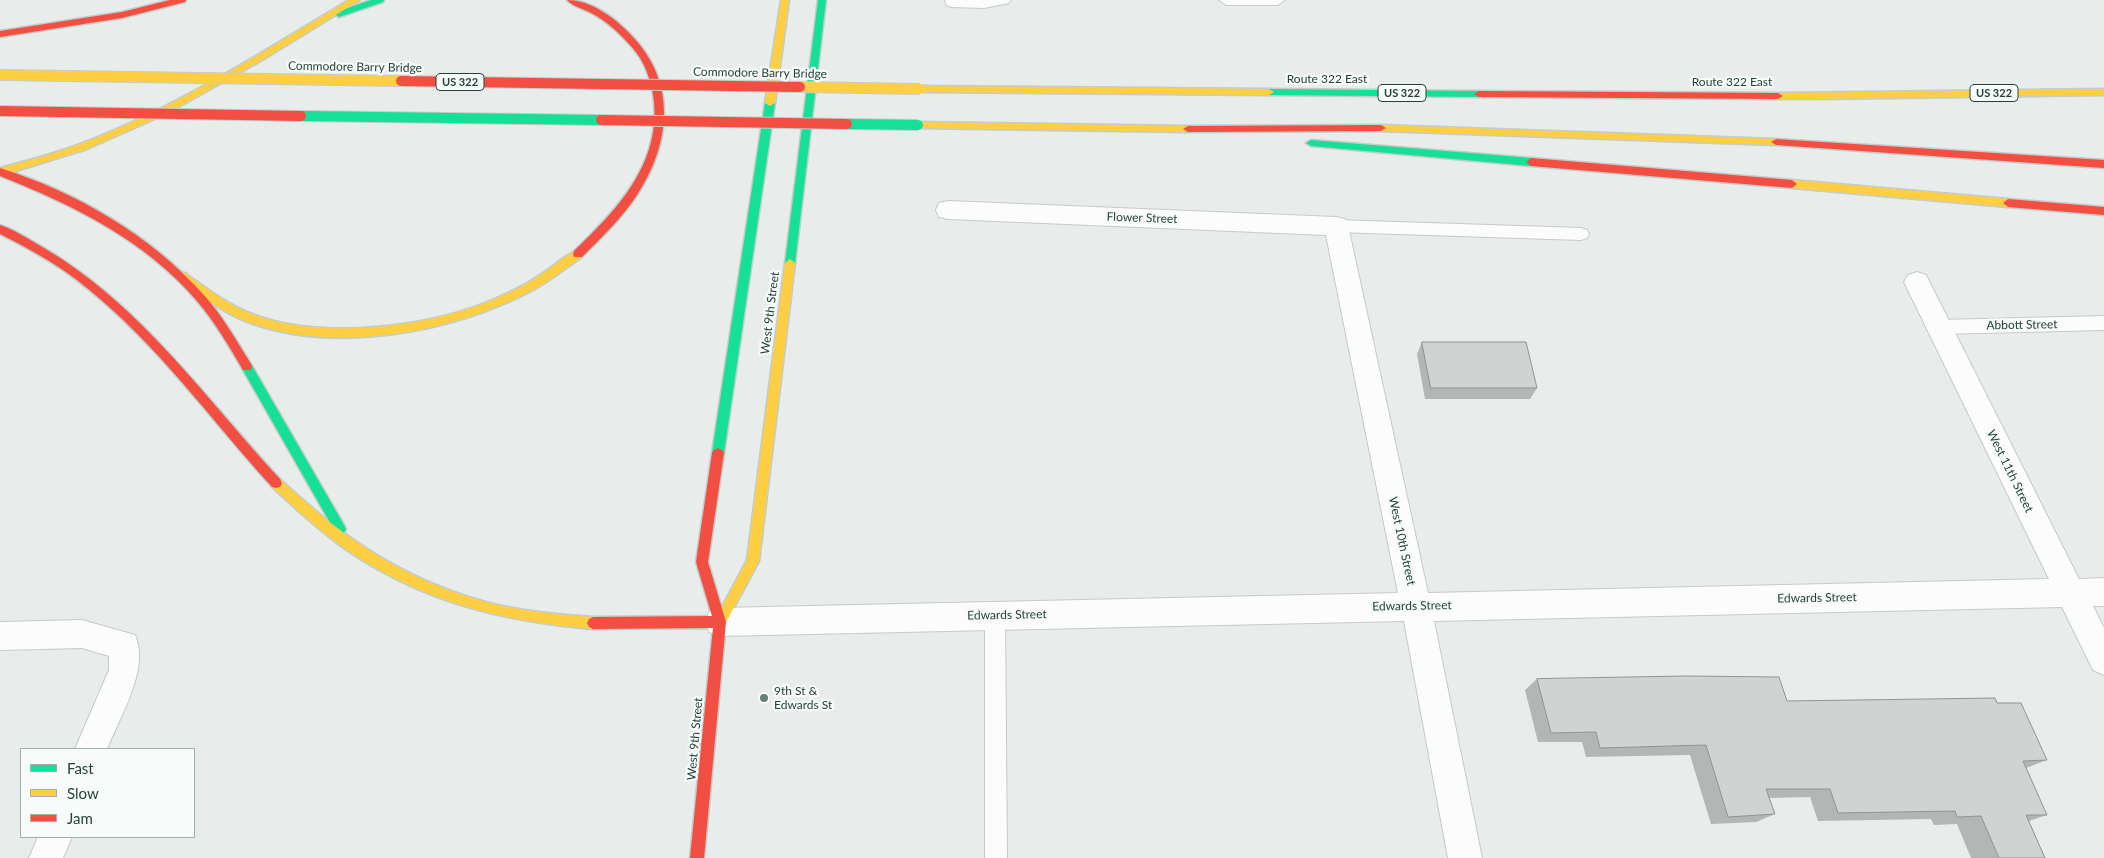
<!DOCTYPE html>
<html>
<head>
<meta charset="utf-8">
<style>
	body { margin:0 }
	#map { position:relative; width:2104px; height:858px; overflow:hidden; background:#e8edeb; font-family:Lato,sans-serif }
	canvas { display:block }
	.legend { position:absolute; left:20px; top:748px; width:175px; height:90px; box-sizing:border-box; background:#f7fbf9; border:1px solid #a3b1ad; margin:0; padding:6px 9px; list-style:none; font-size:15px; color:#24423a }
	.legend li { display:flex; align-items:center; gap:10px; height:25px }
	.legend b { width:25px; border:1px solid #a3b1ad }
</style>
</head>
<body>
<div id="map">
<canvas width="2104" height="858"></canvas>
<ul class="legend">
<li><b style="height:6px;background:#16e098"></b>Fast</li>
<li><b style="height:6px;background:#ffcf43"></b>Slow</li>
<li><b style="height:6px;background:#f24e42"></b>Jam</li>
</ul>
</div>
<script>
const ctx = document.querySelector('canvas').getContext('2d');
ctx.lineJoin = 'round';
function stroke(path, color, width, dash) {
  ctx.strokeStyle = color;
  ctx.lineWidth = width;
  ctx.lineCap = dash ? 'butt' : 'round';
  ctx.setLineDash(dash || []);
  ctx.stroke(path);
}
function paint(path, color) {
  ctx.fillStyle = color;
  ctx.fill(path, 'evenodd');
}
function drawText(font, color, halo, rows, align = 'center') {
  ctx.font = font + ' Lato,sans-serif';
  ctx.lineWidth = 4.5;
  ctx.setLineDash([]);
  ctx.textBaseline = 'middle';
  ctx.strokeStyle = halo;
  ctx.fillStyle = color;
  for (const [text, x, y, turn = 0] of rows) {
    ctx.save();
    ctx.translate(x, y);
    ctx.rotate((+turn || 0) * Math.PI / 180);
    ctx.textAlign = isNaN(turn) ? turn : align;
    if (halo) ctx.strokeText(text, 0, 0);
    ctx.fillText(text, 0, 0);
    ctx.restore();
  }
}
const lane = new Path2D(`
	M 945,0 L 1011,0 L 1009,3 L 984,8 L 951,7 L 946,5 Z
	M 1219,0 L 1285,0 L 1278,5 L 1226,5 Z
	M 1336,220 L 1581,228 L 1587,230 L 1589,234 L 1587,238 L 1581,240 L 1336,232 L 1330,230 L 1328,226 L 1330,222 Z
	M 2104,316 L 2104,330 L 1939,334 L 1933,332 L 1931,327 L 1933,322 L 1939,320 Z
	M 995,606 L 1002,609 L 1005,615 L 1007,858 L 985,858 L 985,615 L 988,609 Z`);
const street = new Path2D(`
	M 948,201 L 1336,217 L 1345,219 L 1348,226 L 1428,593 L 2049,579 L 1904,282 L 1908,275 L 1917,272 L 1926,275 L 2079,579 L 2104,578 L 2104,606 L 2093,606 L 2104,628 L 2104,675 L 2093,670 L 2062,607 L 1434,621 L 1482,858 L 1448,858 L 1404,621 L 720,636 L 709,632 L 705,622 L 709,612 L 720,608 L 1398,593 L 1326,235 L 948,219 L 939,217 L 936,210 L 939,203 Z
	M 82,620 L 135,635 C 150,669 120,716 107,749 L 75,749 L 109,670 L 109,656 L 82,648 L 0,650 L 0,622 Z
	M 38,837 L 72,837 L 63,858 L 29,858 Z`);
const fast = new Path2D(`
	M 371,0 L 384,0 L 383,2 L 342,16 L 339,17 L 335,14 L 336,12 Z
	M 818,0 L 826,0 L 795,263 L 790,267 L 785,263 Z
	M 1269,89 L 1479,91 L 1484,94 L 1479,97 L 1269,95 L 1264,92 Z
	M 770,100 L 775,103 L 724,453 L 722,456 L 718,458 L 714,456 L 712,453 L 765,103 Z
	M 1311,140 L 1531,158 L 1536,162 L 1531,166 L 1311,146 L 1306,143 Z
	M 247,362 L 251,364 L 344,525 L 346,529 L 344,533 L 340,534 L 336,533 L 243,370 L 242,367 L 243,364 Z`);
const slow = new Path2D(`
	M 349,0 L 360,0 L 264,59 L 166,114 L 87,149 L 0,176 L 0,168 C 27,161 54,154 80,144 C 176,108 262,52 349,0 Z
	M 781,0 L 789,0 L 775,103 L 770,106 L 765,103 Z
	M 920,86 L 1269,89 L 1274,92 L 1269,95 L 920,92 L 915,89 Z
	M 2104,89 L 2104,95 L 1819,99 L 1778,99 L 1773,96 L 1778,93 Z
	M 918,122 L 1188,126 L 1193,129 L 1188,132 L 918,128 L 913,125 Z
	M 1381,125 L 1776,139 L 1781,142 L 1776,145 L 1381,131 L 1376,128 Z
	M 1792,180 L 2008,199 L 2013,203 L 2008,207 L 1792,188 L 1787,184 Z
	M 578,250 L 582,251 L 583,254 L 582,257 C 566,268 551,280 535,289 C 453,333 333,355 245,321 C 220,311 199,294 177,279 L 176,276 L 177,273 L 185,273 C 206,288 228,305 252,314 C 321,341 431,327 497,298 C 513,291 529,283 543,273 C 554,266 566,254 578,250 Z
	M 790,259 L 795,263 L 759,561 L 724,626 L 720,628 L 716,626 L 714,622 L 747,560 L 785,263 Z
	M 276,478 L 280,479 C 347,542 412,585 502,606 C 532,612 563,615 593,617 L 597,619 L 599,623 L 597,627 L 593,629 C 499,621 419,601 341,546 C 316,528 294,507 272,487 L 270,483 L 272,479 Z`);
const jam = new Path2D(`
	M 170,0 L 186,0 L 185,2 L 122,18 L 0,37 L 0,31 L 122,12 Z
	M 567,0 C 591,0 615,18 631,35 C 677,82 671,143 637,195 C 622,218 601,238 582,257 L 574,257 L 573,254 L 574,251 C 616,211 660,165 654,102 C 652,82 645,61 631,46 C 620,34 608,22 593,14 C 585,9 573,7 567,0 Z
	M 1479,91 L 1778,93 L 1783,96 L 1778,99 L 1479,97 L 1474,94 Z
	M 1381,125 L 1386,128 L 1381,131 L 1188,132 L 1183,129 L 1188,126 Z
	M 1776,139 L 2104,160 L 2104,168 L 1776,145 L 1771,142 Z
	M 1531,158 L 1792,180 L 1797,184 L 1792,188 L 1531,166 L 1526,162 Z
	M 0,168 C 76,192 150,235 203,294 C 222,315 236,340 251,364 L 252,367 L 251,370 L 243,370 C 229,346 215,322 197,301 C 145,240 73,205 0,176 Z
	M 2008,199 L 2104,207 L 2104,215 L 2008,207 L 2003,203 Z
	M 0,225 C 15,230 30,240 44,248 C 141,305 205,398 280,479 L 282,483 L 280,487 L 276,488 L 272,487 C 211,420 158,345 87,288 C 61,266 30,249 0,234 Z
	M 718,448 L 722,450 L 724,453 L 708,562 L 726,622 L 704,858 L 690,858 L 713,628 L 593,629 L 589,627 L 587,623 L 589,619 L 593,617 L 712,616 L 696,562 L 712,453 L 714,450 Z`);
stroke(lane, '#c5cac8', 2);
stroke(street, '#c5cac8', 2);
stroke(fast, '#c3ccc9', 3);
stroke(slow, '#c3ccc9', 3);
stroke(jam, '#c3ccc9', 3);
paint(lane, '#fcfcfc');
paint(street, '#fcfcfc');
paint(fast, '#16e098');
paint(slow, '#ffcf43');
paint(jam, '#f24e42');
const fastBridge = new Path2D(`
	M 301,116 L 601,120
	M 847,124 L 918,125`);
const slowBridge = new Path2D(`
	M 0,75 L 401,81
	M 800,87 L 920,89`);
const jamBridge = new Path2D(`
	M 401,81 L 800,87
	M 0,111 L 301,116
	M 601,120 L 847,124`);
stroke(fastBridge, '#c3ccc9', 12, []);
stroke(slowBridge, '#c3ccc9', 12, []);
stroke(jamBridge, '#c3ccc9', 12, []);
stroke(fastBridge, '#16e098', 10);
stroke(slowBridge, '#ffcf43', 10);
stroke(jamBridge, '#f24e42', 10);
paint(new Path2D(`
	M 1422,342 L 1537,388 L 1530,399 L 1425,399 L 1417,354 Z
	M 1537,679 L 1787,701 L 1997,703 L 2047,760 L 2026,768 L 2047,815 L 2029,821 L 2045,858 L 1971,858 L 1957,824 L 1934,825 L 1931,819 L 1818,821 L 1810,797 L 1769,798 L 1775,814 L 1756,822 L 1711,824 L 1690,755 L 1586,757 L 1582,742 L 1538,742 L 1525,690 Z`), '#b2b6b5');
const building = new Path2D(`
	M 1422,342 L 1526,342 L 1537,388 L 1431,388 Z
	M 1686,676 L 1779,677 L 1787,701 L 1995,698 L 1997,703 L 2021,703 L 2047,760 L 2023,761 L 2047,815 L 2026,815 L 2045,858 L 1999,858 L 1981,816 L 1957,817 L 1955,811 L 1838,813 L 1830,789 L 1766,789 L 1775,814 L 1728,817 L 1706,745 L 1600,748 L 1596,732 L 1551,733 L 1537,679 Z`);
paint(building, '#cfd4d2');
stroke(building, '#919493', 1);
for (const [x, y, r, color] of [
	[764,698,5,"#697e78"]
]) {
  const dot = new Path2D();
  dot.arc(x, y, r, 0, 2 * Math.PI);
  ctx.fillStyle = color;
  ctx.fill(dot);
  stroke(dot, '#f7fbf9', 2);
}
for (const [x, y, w] of [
	[460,82,48],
	[1402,93,48],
	[1994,93,48]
]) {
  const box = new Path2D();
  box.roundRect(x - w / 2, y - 8.5, w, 17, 4);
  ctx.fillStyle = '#f7fbf9';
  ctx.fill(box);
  stroke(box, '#24423a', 1);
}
drawText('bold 11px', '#24423a', null, [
	["US 322",460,82],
	["US 322",1402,93],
	["US 322",1994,93]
]);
drawText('12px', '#24423a', '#f7fbf9', [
	["Commodore Barry Bridge",355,67,1],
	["Commodore Barry Bridge",760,73,1],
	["Route 322 East",1327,79],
	["Route 322 East",1732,82],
	["Flower Street",1142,218,2],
	["West 9th Street",770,313,-83],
	["Abbott Street",2022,325,-1],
	["West 11th Street",2010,471,64],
	["West 10th Street",1402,541,78],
	["Edwards Street",1817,598,-1],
	["Edwards Street",1412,606,-1],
	["Edwards Street",1007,615,-1],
	["West 9th Street",695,739,-85]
]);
drawText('12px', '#24423a', '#f7fbf9', [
	["9th St &",774,691],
	["Edwards St",774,705]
], 'left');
</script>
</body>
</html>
